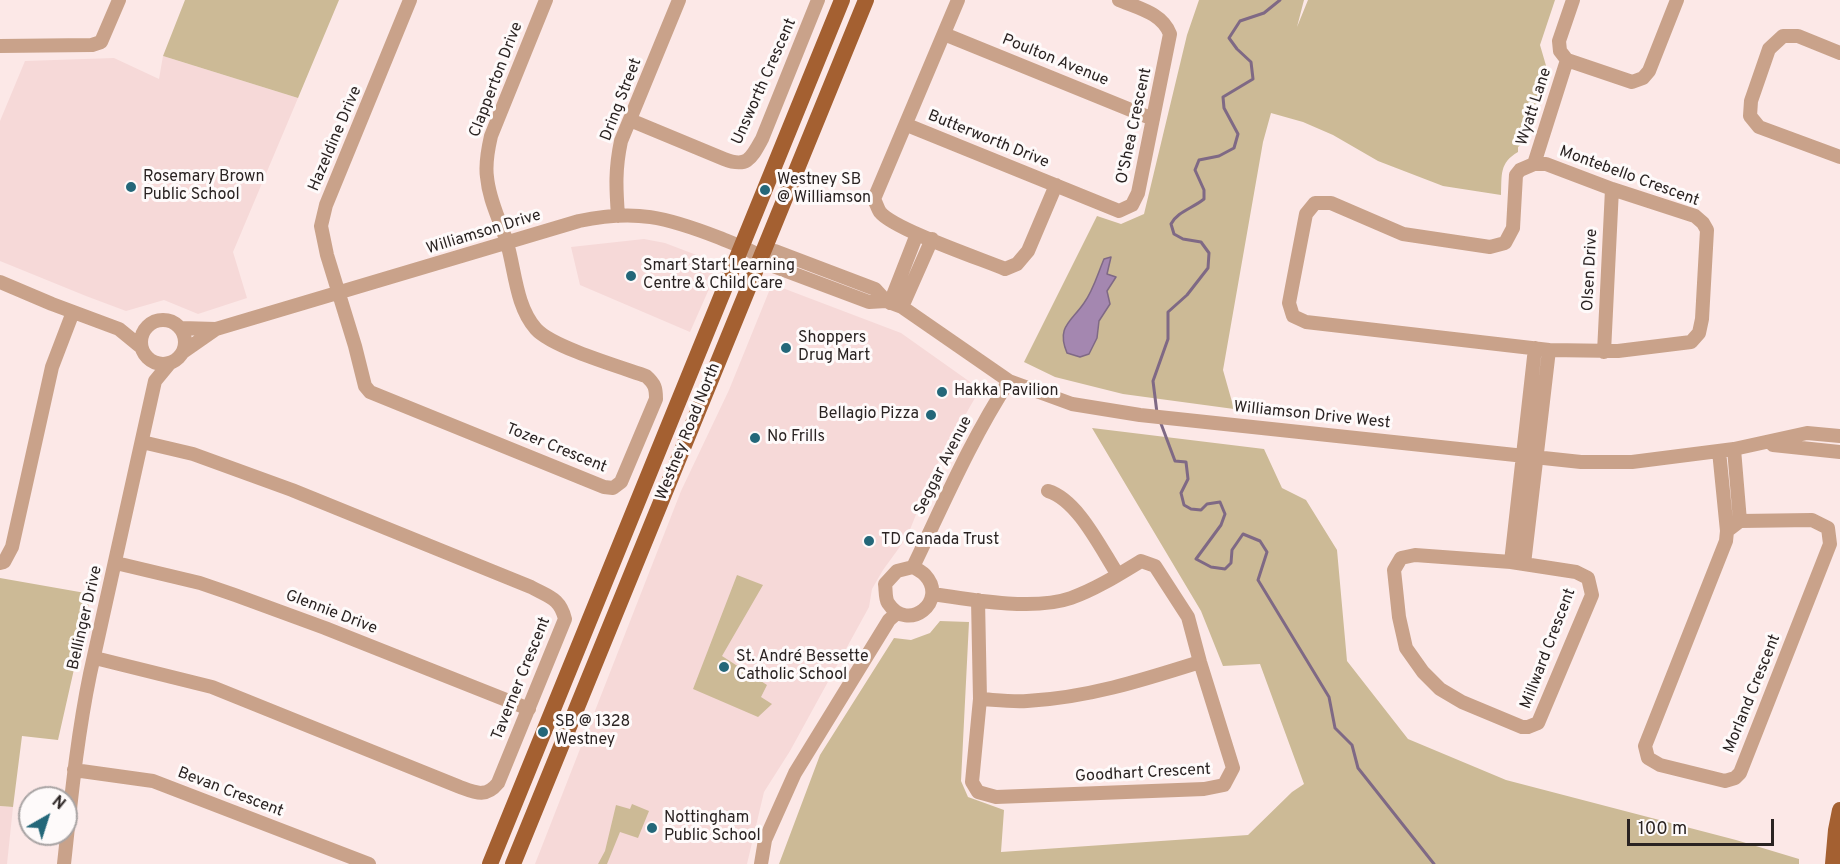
<!DOCTYPE html>
<html>
<head>
<meta charset="utf-8">
<style>
	body { margin:0 }
	#map { position:relative; width:1840px; height:864px; overflow:hidden; background:#fce8e7; font-family:Overpass,sans-serif }
	canvas { display:block }
	.north { position:absolute; left:18px; top:786px; width:60px; height:60px; box-sizing:border-box; background:#fefafa; border:2px solid #a9a4a4; border-radius:50%; rotate:39deg; font-size:16px; font-weight:700; line-height:24px; text-align:center; color:#2a2322 }
	.north::after { content:''; display:block; margin:auto; width:21px; height:27px; background:#246779; clip-path:polygon(50% 0,100% 100%,50% 72%,0 100%) }
	.scale { position:absolute; left:1627px; top:819px; width:147px; height:27px; box-sizing:border-box; border:3px solid #2a2322; border-top:0; padding-left:8px; font-size:18px; line-height:21px; white-space:nowrap; color:#2a2322; -webkit-text-stroke:4px #fefafa; paint-order:stroke }
</style>
</head>
<body>
<div id="map">
<canvas width="1840" height="864"></canvas>
<div class="north">N</div>
<div class="scale">100 m</div>
</div>
<script>
const ctx = document.querySelector('canvas').getContext('2d');
ctx.lineJoin = 'round';
function paint(path, color) {
  ctx.fillStyle = color;
  ctx.fill(path, 'evenodd');
}
function stroke(path, color, width, dash) {
  ctx.strokeStyle = color;
  ctx.lineWidth = width;
  ctx.lineCap = dash ? 'butt' : 'round';
  ctx.setLineDash(dash || []);
  ctx.stroke(path);
}
function drawText(font, color, halo, rows, align = 'center') {
  ctx.font = font + ' Overpass,sans-serif';
  ctx.lineWidth = 6;
  ctx.setLineDash([]);
  ctx.textBaseline = 'middle';
  ctx.strokeStyle = halo;
  ctx.fillStyle = color;
  for (const [text, x, y, turn = 0] of rows) {
    ctx.save();
    ctx.translate(x, y);
    ctx.rotate((+turn || 0) * Math.PI / 180);
    ctx.textAlign = isNaN(turn) ? turn : align;
    if (halo) ctx.strokeText(text, 0, 0);
    ctx.fillText(text, 0, 0);
    ctx.restore();
  }
}
paint(new Path2D(`
	M 163,56 L 298,98 L 233,252 L 247,298 L 198,314 L 164,300 L 126,311 L 86,296 L 0,261 L 0,121 L 25,61 L 114,58 L 159,79 Z
	M 644,239 L 665,243 L 720,264 L 690,332 L 580,285 L 571,247 Z
	M 772,284 L 901,333 L 980,389 L 933,472 L 907,537 L 883,570 L 872,589 L 869,607 L 790,751 L 764,792 L 747,864 L 535,864 L 681,491 L 729,390 Z
	M 0,806 L 13,807 L 7,864 L 0,864 Z`), '#f6d9d8');
paint(new Path2D(`
	M 185,0 L 339,0 L 298,98 L 163,56 Z
	M 1199,0 L 1304,0 L 1297,27 L 1308,0 L 1555,0 L 1540,45 L 1547,69 L 1525,142 L 1518,147 L 1518,152 C 1499,163 1502,175 1501,195 L 1443,186 L 1378,161 L 1333,135 L 1303,122 L 1271,113 L 1263,142 L 1223,370 L 1234,409 L 1123,394 L 1055,377 L 1024,362 L 1097,216 L 1121,224 L 1144,214 L 1187,35 Z
	M 1092,428 L 1264,449 L 1282,488 L 1306,500 L 1337,550 L 1347,661 L 1408,739 L 1506,780 L 1736,840 L 1799,859 L 1799,864 L 779,864 L 820,755 L 894,638 L 911,640 L 930,633 L 940,621 L 969,622 L 961,781 L 968,797 L 1004,810 L 1001,852 L 1248,835 L 1292,792 L 1304,784 L 1260,664 L 1223,666 L 1201,611 Z
	M 737,575 L 763,585 L 722,656 L 767,685 L 761,697 L 772,704 L 758,717 L 693,689 Z
	M 0,578 L 91,594 L 58,740 L 22,736 L 13,807 L 0,806 Z
	M 632,804 L 649,811 L 638,838 L 620,832 L 607,864 L 598,864 L 605,851 L 616,805 L 630,809 Z`), '#ccba96');
const water = new Path2D(`
	M 1111,257 L 1107,274 L 1116,277 L 1107,291 L 1110,304 L 1099,321 L 1097,338 L 1089,354 L 1080,357 L 1067,353 C 1056,327 1071,322 1084,303 C 1093,291 1098,273 1104,259 Z`);
paint(water, '#a487b0');
stroke(water, '#7f6985', 1.5);
stroke(new Path2D(`
	M 1157,413 L 1153,381 L 1168,339 L 1168,312 L 1187,295 L 1208,268 L 1209,253 L 1201,242 L 1183,239 L 1174,234 L 1171,224 C 1177,212 1193,208 1204,199 L 1204,190 L 1195,170 L 1199,160 L 1219,156 L 1234,148 L 1238,134 L 1224,108 L 1223,97 L 1253,79 L 1251,62 L 1237,49 L 1229,38 L 1240,21 L 1264,13 L 1280,0
	M 1160,421 L 1175,461 L 1186,462 L 1188,479 L 1181,493 L 1184,505 L 1191,509 L 1201,510 L 1207,504 L 1220,502 L 1225,514 L 1221,525 L 1196,559 L 1211,567 L 1225,569 L 1231,563 L 1232,550 L 1243,534 L 1260,541 L 1267,552 L 1258,580 L 1329,697 L 1335,728 L 1352,745 L 1358,768 L 1434,864`), '#7f6985', 3);
stroke(new Path2D(`
	M 410,0 L 326,205 L 321,226 L 327,255 L 355,346 L 365,386 L 370,392 L 604,487 L 613,488 L 621,482 L 656,399 C 656,388 655,384 646,376 C 620,367 552,347 536,329 C 516,307 515,270 507,243 C 500,220 489,200 487,177 C 485,163 488,149 491,136 L 546,0
	M 958,0 L 874,199 C 876,203 878,209 880,212 C 893,229 981,259 1005,269 L 1017,264 L 1028,251 L 1056,185
	M 1573,0 L 1559,41 L 1560,51 L 1567,60 L 1632,82 L 1643,78 L 1649,71 L 1677,0
	M 944,34 L 1153,119
	M 0,46 L 92,45 L 101,42 L 119,0
	M 1840,53 L 1798,36 L 1783,36 L 1769,49 L 1751,101 L 1750,116 L 1759,127 L 1840,157
	M 630,120 L 724,159 C 747,168 751,159 762,139 L 818,0
	M 907,125 L 1119,211 L 1132,205 L 1138,193 L 1170,34 C 1162,13 1138,8 1119,0
	M 1534,164 L 1546,164 L 1612,189 L 1695,216 L 1703,223 L 1707,230 L 1702,319 L 1699,333 L 1691,342 L 1618,351 L 1549,350 L 1306,322 L 1293,316 L 1289,303 L 1292,287 L 1306,214 L 1315,203 L 1331,203 L 1403,234 L 1490,247 L 1505,243 L 1513,228 L 1516,175 L 1520,170 Z
	M 1534,164 L 1567,60
	M 618,216 C 616,188 615,169 621,141 L 679,0
	M 761,255 L 775,251 L 875,289 L 886,301
	M 0,282 L 52,304 L 119,329 L 141,347
	M 890,303 L 917,234
	M 902,307 L 932,239
	M141 342a22 22 0 1 1 44 0a22 22 0 1 1-44 0Z
	M 181,328 L 216,329 L 579,221 C 636,209 666,217 720,238 C 739,246 758,252 773,266 L 869,302 L 886,301 L 902,307 L 1009,381 L 1072,404 L 1140,415 L 1581,462 L 1632,462 L 1734,449 L 1807,433 L 1840,436
	M 183,352 L 216,329
	M 1604,352 L 1612,189
	M 1773,445 L 1840,452
	M 1734,449 L 1740,521
	M 1719,451 L 1727,531
	M 1048,491 C 1078,500 1101,549 1118,575
	M 1812,520 L 1828,528 L 1830,544 L 1740,773 L 1735,778 L 1725,781 L 1660,765 L 1648,758 L 1645,746 L 1726,541 L 1727,531 L 1740,521 Z
	M 1415,555 L 1511,562 L 1576,572 L 1588,578 L 1592,595 L 1538,723 L 1528,727 L 1522,727 L 1462,702 L 1440,689 L 1423,672 L 1406,648 L 1399,617 L 1394,570 L 1401,558 Z
	M 1511,562 L 1535,348
	M 0,563 L 4,562 L 12,547 L 52,367 L 73,312
	M 116,563 L 200,583 L 235,595 L 325,628 L 529,709
	M 1524,564 L 1549,350
	M 913,567 C 943,505 971,439 1009,381
	M 913,567 C 917,569 922,572 925,575 C 949,601 908,634 888,603 C 885,598 886,590 885,584 L 897,571 Z
	M 933,594 C 972,600 1034,611 1071,598 C 1096,589 1118,575 1141,561 L 1155,566 L 1188,617 L 1200,662 L 1233,768 L 1224,785 L 1204,789 L 996,797 L 978,792 L 972,782 L 980,699 L 978,600
	M 95,658 L 212,687 L 460,787 C 476,793 486,798 498,783 L 565,619 C 560,598 549,597 531,587 L 292,490 L 193,454 L 142,442
	M 980,699 C 996,700 1012,702 1027,701 C 1087,698 1143,680 1200,662
	M 74,770 L 153,781 L 369,864
	M 64,864 C 71,800 77,737 90,674 L 155,381 L 169,364
	M 761,864 L 765,840 L 795,773 L 889,620 L 897,613`), '#c9a28a', 14);
stroke(new Path2D(`
	M 490,864 L 842,0
	M 513,864 L 866,0
	M 1833,864 L 1836,830 L 1840,810`), '#a46031', 16);
for (const [x, y, r, color] of [
	[131,187,6,"#246779"],
	[765,190,6,"#246779"],
	[631,276,6,"#246779"],
	[786,348,6,"#246779"],
	[942,392,6,"#246779"],
	[931,415,6,"#246779"],
	[755,438,6,"#246779"],
	[869,541,6,"#246779"],
	[724,667,6,"#246779"],
	[543,732,6,"#246779"],
	[652,828,6,"#246779"]
]) {
  const dot = new Path2D();
  dot.arc(x, y, r, 0, 2 * Math.PI);
  ctx.fillStyle = color;
  ctx.fill(dot);
  stroke(dot, '#fefafa', 2);
}
drawText('16px', '#2a2322', '#fefafa', [
	["Poulton Avenue",1055,61,22],
	["Clapperton Drive",497,80,-69],
	["Unsworth Crescent",765,82,-66],
	["Dring Street",622,100,-69],
	["Wyatt Lane",1535,107,-72],
	["O'Shea Crescent",1135,126,-78],
	["Hazeldine Drive",336,139,-67],
	["Butterworth Drive",988,140,22],
	["Montebello Crescent",1629,177,20],
	["Williamson Drive",484,233,-17],
	["Olsen Drive",1591,270,-87],
	["Williamson Drive West",1312,416,6],
	["Westney Road North",689,432,-68],
	["Tozer Crescent",556,449,22],
	["Seggar Avenue",944,466,-63],
	["Glennie Drive",331,613,21],
	["Bellinger Drive",86,618,-77],
	["Millward Crescent",1549,649,-69],
	["Taverner Crescent",522,679,-68],
	["Morland Crescent",1753,694,-68],
	["Goodhart Crescent",1143,774,-3],
	["Bevan Crescent",230,793,21]
]);
drawText('16px', '#2a2322', '#fefafa', [
	["Rosemary Brown",143,178],
	["Public School",143,196],
	["Westney SB",777,181],
	["@ Williamson",777,199],
	["Smart Start Learning",643,267],
	["Centre & Child Care",643,285],
	["Shoppers",798,339],
	["Drug Mart",798,357],
	["Hakka Pavilion",954,392],
	["Bellagio Pizza",919,415,"right"],
	["No Frills",767,438],
	["TD Canada Trust",881,541],
	["St. André Bessette",736,658],
	["Catholic School",736,676],
	["SB @ 1328",555,723],
	["Westney",555,741],
	["Nottingham",664,819],
	["Public School",664,837]
], 'left');
</script>
</body>
</html>
